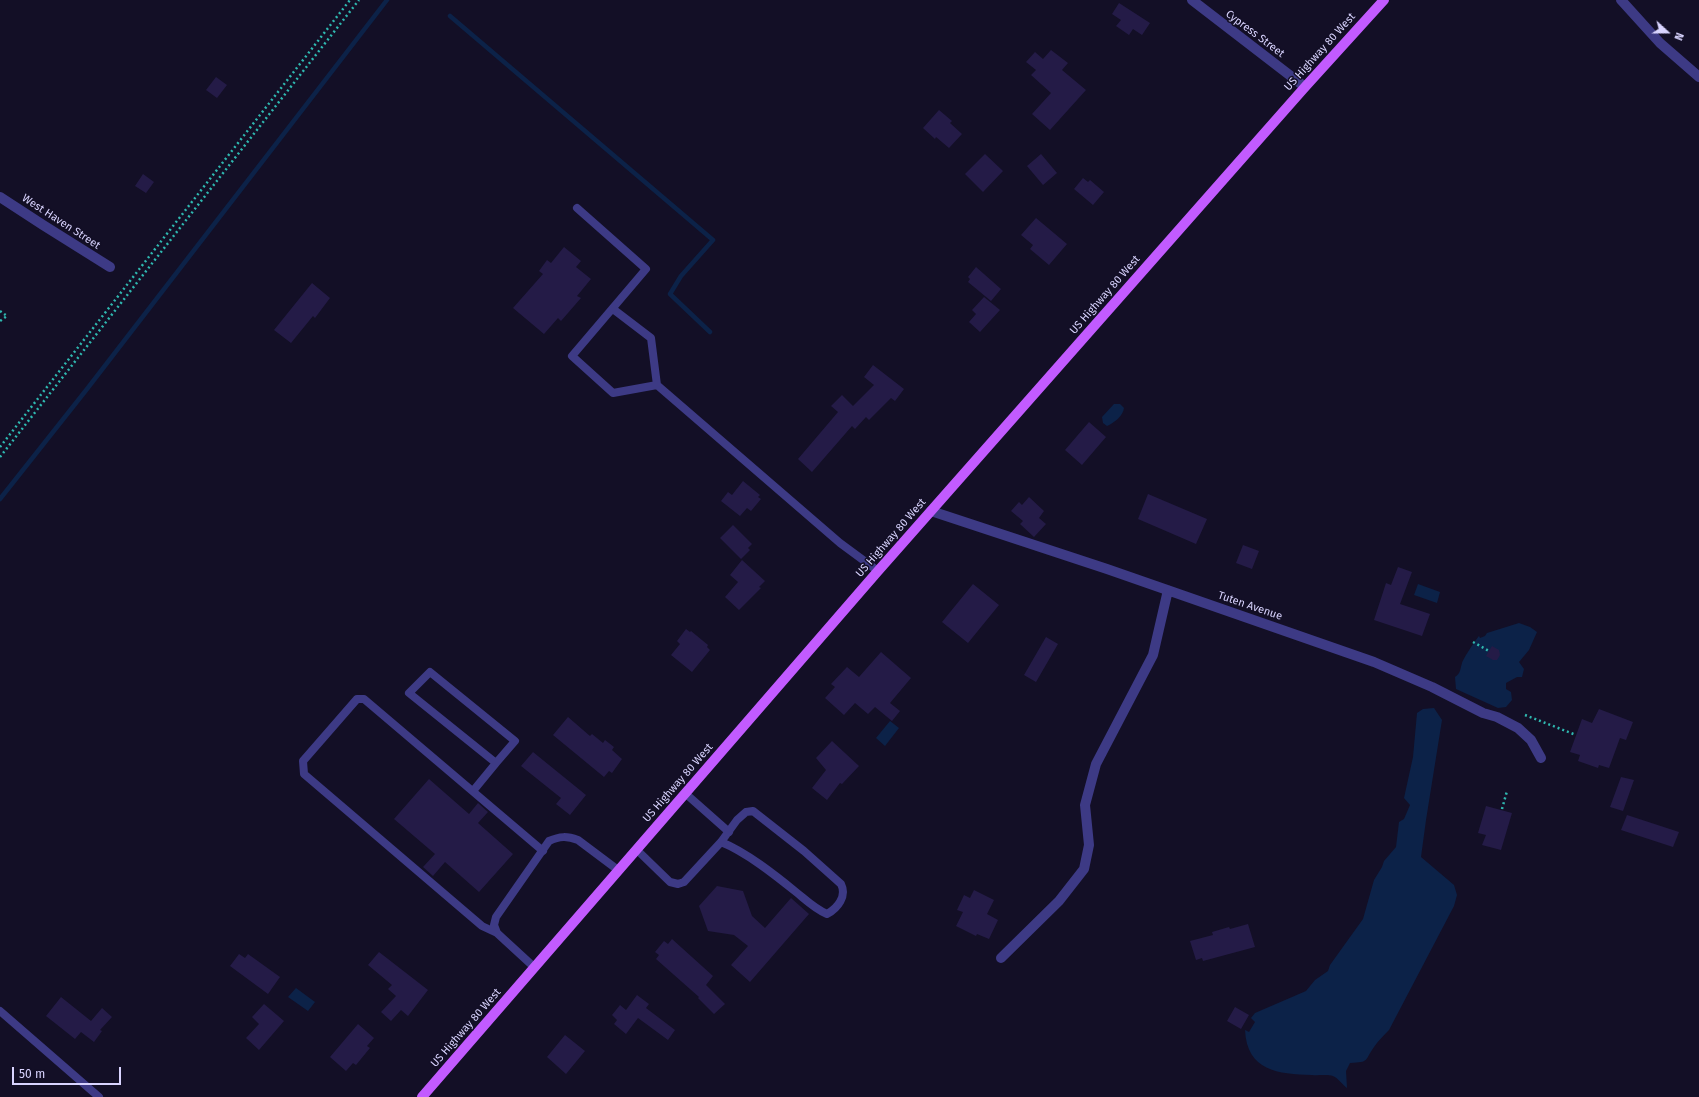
<!DOCTYPE html>
<html>
<head>
<meta charset="utf-8">
<style>
	body { margin:0 }
	#map { position:relative; width:1699px; height:1097px; overflow:hidden; background:#130f26; font-family:"Fira Sans",sans-serif }
	canvas { display:block }
	.north { position:absolute; left:1647px; top:12px; width:40px; height:40px; -webkit-text-stroke:3px #130f26; paint-order:stroke; rotate:111deg; font-size:11px; font-weight:700; line-height:16px; text-align:center; color:#d9d4ff }
	.north::after { content:''; display:block; margin:auto; width:14px; height:18px; background:#d9d4ff; clip-path:polygon(50% 0,100% 100%,50% 72%,0 100%) }
	.scale { position:absolute; left:12px; top:1067px; width:109px; height:18px; box-sizing:border-box; border:2px solid #d9d4ff; border-top:0; padding-left:5px; font-size:12px; line-height:14px; white-space:nowrap; color:#d9d4ff; -webkit-text-stroke:3px #130f26; paint-order:stroke }
</style>
</head>
<body>
<div id="map">
<canvas width="1699" height="1097"></canvas>
<div class="north">N</div>
<div class="scale">50 m</div>
</div>
<script>
const ctx = document.querySelector('canvas').getContext('2d');
ctx.lineJoin = 'round';
function paint(path, color) {
  ctx.fillStyle = color;
  ctx.fill(path, 'evenodd');
}
function stroke(path, color, width, dash) {
  ctx.strokeStyle = color;
  ctx.lineWidth = width;
  ctx.lineCap = dash ? 'butt' : 'round';
  ctx.setLineDash(dash || []);
  ctx.stroke(path);
}
function drawText(font, color, halo, rows, align = 'center') {
  ctx.font = font + ' "Fira Sans",sans-serif';
  ctx.lineWidth = 3;
  ctx.setLineDash([]);
  ctx.textBaseline = 'middle';
  ctx.strokeStyle = halo;
  ctx.fillStyle = color;
  for (const [text, x, y, turn = 0] of rows) {
    ctx.save();
    ctx.translate(x, y);
    ctx.rotate((+turn || 0) * Math.PI / 180);
    ctx.textAlign = isNaN(turn) ? turn : align;
    if (halo) ctx.strokeText(text, 0, 0);
    ctx.fillText(text, 0, 0);
    ctx.restore();
  }
}
paint(new Path2D(`
	M 1114,404 L 1120,404 L 1124,408 C 1123,416 1114,423 1107,426 L 1103,423 L 1102,417 Z
	M 1418,584 L 1440,592 L 1437,603 L 1414,595 Z
	M 1519,623 L 1530,627 L 1537,632 L 1529,650 L 1519,662 L 1524,669 L 1522,677 L 1517,677 L 1506,683 L 1506,689 L 1511,692 L 1512,700 L 1506,707 L 1498,708 L 1456,689 L 1455,677 C 1461,673 1460,669 1462,663 C 1464,657 1475,641 1479,636 L 1480,638 L 1485,636 L 1487,633 Z
	M 1434,708 L 1442,720 L 1426,820 L 1421,857 L 1454,885 L 1457,895 L 1454,906 L 1389,1030 C 1384,1035 1378,1041 1374,1047 C 1364,1061 1370,1062 1350,1063 L 1346,1071 L 1347,1088 C 1343,1085 1338,1078 1333,1076 C 1327,1074 1318,1076 1312,1075 C 1278,1074 1247,1071 1245,1030 L 1249,1032 L 1255,1022 L 1251,1018 L 1255,1013 L 1306,991 L 1315,980 L 1328,971 L 1330,965 L 1363,919 L 1374,880 L 1382,867 L 1384,861 L 1396,847 L 1399,822 L 1404,819 L 1410,805 L 1404,798 L 1413,757 L 1417,713 L 1423,709 Z
	M 890,721 L 899,728 L 885,746 L 876,738 Z
	M 296,988 L 315,1002 L 308,1011 L 288,997 Z`), '#0c2248');
stroke(new Path2D(`
	M 450,16 L 713,240 L 681,276 L 670,294 L 710,332
	M 0,499 L 87,389 L 387,0`), '#0c2248', 4.5);
paint(new Path2D(`
	M 1119,3 L 1150,23 L 1142,35 L 1133,29 L 1129,35 L 1116,26 L 1121,20 L 1112,14 Z
	M 1051,50 L 1068,63 L 1062,70 L 1086,90 L 1050,130 L 1032,114 L 1051,93 L 1031,75 L 1036,70 L 1026,62 L 1035,52 L 1043,59 Z
	M 216,77 L 227,85 L 217,98 L 206,90 Z
	M 939,110 L 952,121 L 950,123 L 962,134 L 949,148 L 936,137 L 935,139 L 923,128 Z
	M 985,154 L 1003,171 L 983,192 L 965,174 Z
	M 1041,154 L 1057,173 L 1043,185 L 1027,166 Z
	M 143,174 L 154,182 L 146,193 L 135,186 Z
	M 1083,178 L 1088,182 L 1090,180 L 1104,192 L 1093,205 L 1074,189 Z
	M 1036,218 L 1067,244 L 1049,265 L 1030,249 L 1033,245 L 1021,235 Z
	M 564,247 L 581,261 L 576,267 L 591,279 L 577,296 L 581,298 L 561,321 L 558,318 L 544,334 L 513,308 L 543,274 L 539,271 L 547,260 L 551,263 Z
	M 976,267 L 1001,289 L 991,301 L 968,282 L 970,279 L 968,277 Z
	M 312,283 L 330,298 L 315,318 L 313,316 L 291,343 L 274,330 Z
	M 984,297 L 1000,310 L 980,332 L 969,322 L 976,314 L 972,310 Z
	M 873,365 L 904,389 L 895,401 L 891,398 L 869,420 L 866,417 L 855,429 L 852,426 L 812,472 L 798,459 L 838,412 L 831,406 L 842,395 L 853,406 L 874,385 L 864,377 Z
	M 1089,422 L 1106,437 L 1082,465 L 1065,450 Z
	M 743,481 L 760,495 L 758,497 L 761,499 L 751,511 L 747,508 L 740,516 L 721,501 L 728,492 L 732,495 Z
	M 1148,494 L 1207,519 L 1196,544 L 1138,519 Z
	M 1029,497 L 1044,511 L 1039,518 L 1046,524 L 1034,537 L 1020,524 L 1023,521 L 1011,511 L 1019,502 L 1022,505 Z
	M 733,525 L 752,544 L 748,548 L 750,550 L 741,559 L 720,538 Z
	M 1243,545 L 1259,551 L 1252,569 L 1236,563 Z
	M 742,560 L 765,581 L 759,587 L 761,588 L 739,610 L 725,597 L 738,582 L 730,575 Z
	M 1398,567 L 1412,572 L 1400,604 L 1430,614 L 1422,636 L 1374,620 L 1386,583 L 1391,585 Z
	M 973,584 L 999,605 L 968,643 L 942,622 Z
	M 686,629 L 690,632 L 691,631 L 708,645 L 707,647 L 710,650 L 692,672 L 671,655 L 680,644 L 677,641 Z
	M 1046,637 L 1058,644 L 1036,682 L 1024,675 Z
	M 1492,646 L 1499,650 L 1500,655 L 1497,660 L 1493,660 L 1486,656 Z
	M 881,652 L 911,678 L 890,703 L 900,711 L 892,721 L 875,707 L 868,714 L 855,703 L 844,715 L 825,698 L 835,687 L 831,684 L 847,667 L 859,677 Z
	M 1599,709 L 1633,722 L 1626,740 L 1620,738 L 1609,768 L 1599,765 L 1598,768 L 1578,761 L 1580,755 L 1570,752 L 1582,719 L 1592,723 Z
	M 568,717 L 590,736 L 592,734 L 603,743 L 605,740 L 614,747 L 612,750 L 622,759 L 612,773 L 609,771 L 604,777 L 553,735 Z
	M 832,741 L 859,766 L 842,784 L 840,783 L 827,800 L 812,788 L 826,770 L 816,758 Z
	M 533,752 L 586,795 L 570,815 L 556,804 L 561,798 L 521,766 Z
	M 1621,777 L 1634,780 L 1623,811 L 1610,807 Z
	M 429,779 L 469,814 L 478,803 L 488,812 L 478,823 L 513,854 L 479,892 L 445,862 L 433,876 L 423,867 L 435,854 L 394,819 Z
	M 1486,806 L 1512,813 L 1501,850 L 1482,845 L 1486,835 L 1478,833 Z
	M 1627,815 L 1679,832 L 1673,847 L 1621,830 Z
	M 717,886 L 743,891 L 752,916 L 765,928 L 791,898 L 809,914 L 750,982 L 731,965 L 748,946 L 734,935 L 708,931 L 699,906 Z
	M 974,890 L 994,900 L 987,914 L 998,920 L 989,939 L 977,934 L 976,936 L 956,926 L 963,912 L 957,910 L 964,895 L 970,898 Z
	M 1248,924 L 1255,947 L 1203,961 L 1202,958 L 1196,960 L 1190,941 L 1213,935 L 1212,932 L 1229,927 L 1230,929 Z
	M 672,939 L 713,976 L 706,985 L 725,1004 L 714,1014 L 698,998 L 699,997 L 656,959 L 659,955 L 655,952 L 664,941 L 668,944 Z
	M 379,952 L 428,990 L 408,1016 L 401,1010 L 391,1021 L 381,1012 L 396,996 L 388,989 L 392,985 L 368,965 Z
	M 239,954 L 245,958 L 248,954 L 280,977 L 268,994 L 230,966 Z
	M 637,995 L 649,1004 L 646,1008 L 675,1030 L 668,1040 L 638,1018 L 626,1034 L 614,1024 L 617,1020 L 612,1015 L 620,1005 L 626,1010 Z
	M 61,997 L 91,1021 L 102,1008 L 112,1017 L 100,1030 L 102,1031 L 94,1042 L 81,1032 L 75,1039 L 46,1016 Z
	M 264,1004 L 284,1021 L 259,1050 L 246,1038 L 259,1024 L 252,1017 Z
	M 1235,1007 L 1249,1015 L 1241,1029 L 1227,1021 Z
	M 358,1024 L 374,1038 L 367,1046 L 370,1048 L 356,1065 L 353,1063 L 346,1071 L 330,1057 Z
	M 565,1035 L 585,1051 L 566,1074 L 547,1057 Z`), '#241b47');
stroke(new Path2D(`
	M 0,311 L 7,316 L 0,321
	M 0,447 L 350,0
	M 0,457 L 359,0
	M 1473,642 L 1489,651
	M 1525,715 L 1576,735
	M 1502,809 L 1507,791`), '#2fb8b0', 2.5, [2, 3]);
stroke(new Path2D(`
	M 577,208 L 646,269 L 572,356 L 613,393 L 657,385
	M 613,309 L 651,338 L 657,385 L 840,543 L 878,571
	M 473,791 L 496,763 L 409,693 L 430,672 L 515,741 L 496,763
	M 686,794 L 729,832
	M 637,850 L 670,882 L 678,884 L 684,882 L 721,842 L 737,820 L 746,812 L 753,811 L 804,851 L 841,884 C 847,896 838,908 827,914 C 815,909 806,900 796,892 C 775,875 746,852 721,842
	M 497,933 L 482,926 L 304,774 L 303,761 L 357,699 L 364,699 L 543,851
	M 534,967 L 497,933 L 494,925 L 496,917 L 549,841 C 560,836 567,836 578,840 L 618,870
	M 0,1011 L 99,1097`), '#3d3a85', 8);
stroke(new Path2D(`
	M 1192,0 L 1305,87
	M 1621,0 L 1660,43 L 1699,77
	M 0,197 L 43,225 L 110,267
	M 931,511 L 1107,569 L 1374,662 L 1432,687 L 1483,713 L 1497,717 L 1518,728 L 1531,740 L 1541,758
	M 1001,958 L 1059,901 L 1084,869 L 1089,845 L 1085,805 L 1096,764 L 1153,655 L 1168,590`), '#3d3a85', 10);
stroke(new Path2D(`
	M 422,1097 L 878,571 L 1305,87 L 1384,0`), '#c25bff', 10);
drawText('11px', '#d9d4ff', '#130f26', [
	["Cypress Street",1255,34,37],
	["US Highway 80 West",1320,52,-48],
	["West Haven Street",61,222,33],
	["US Highway 80 West",1105,295,-49],
	["US Highway 80 West",891,538,-49],
	["Tuten Avenue",1250,606,19],
	["US Highway 80 West",678,783,-49],
	["US Highway 80 West",466,1028,-49]
]);
</script>
</body>
</html>
